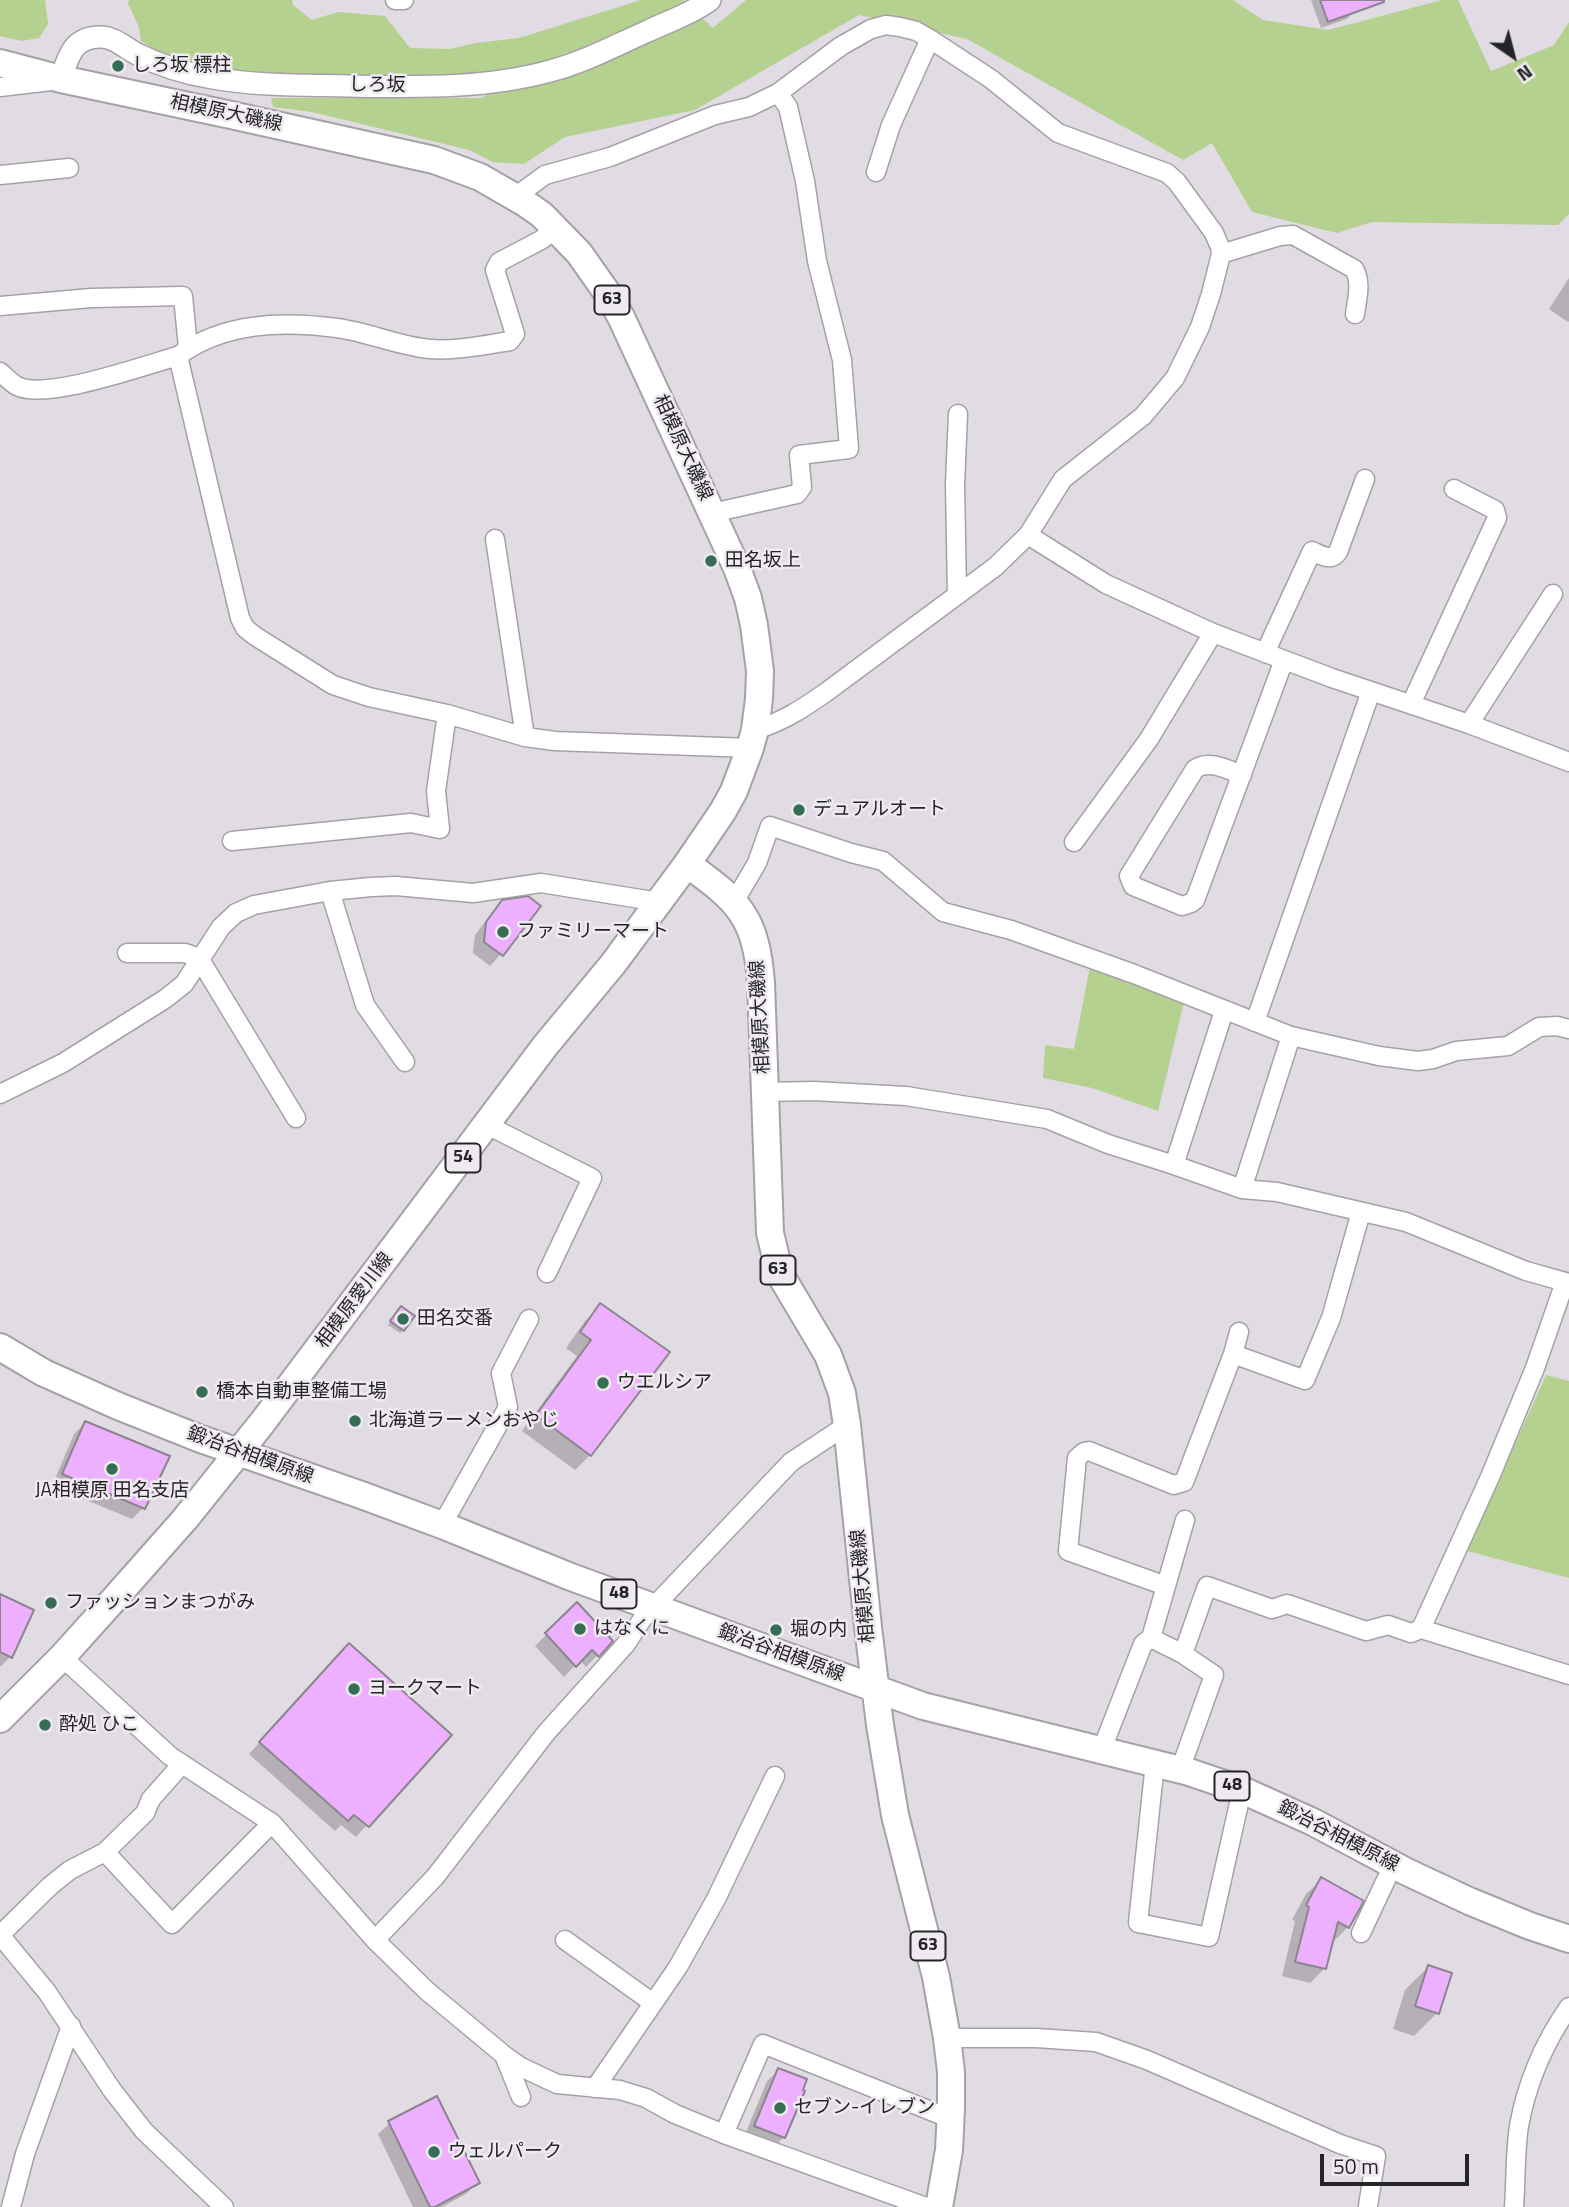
<!DOCTYPE html>
<html>
<head>
<meta charset="utf-8">
<style>
	body { margin:0 }
	#map { position:relative; width:1569px; height:2207px; overflow:hidden; background:#e1dce3; font-family:"Titillium Web",sans-serif }
	canvas { display:block }
	.north { position:absolute; left:1478px; top:21px; width:70px; height:70px; -webkit-text-stroke:5px #efeaf0; paint-order:stroke; rotate:145deg; font-size:19px; font-weight:700; line-height:28px; text-align:center; color:#252426 }
	.north::after { content:''; display:block; margin:auto; width:24px; height:32px; background:#252426; clip-path:polygon(50% 0,100% 100%,50% 72%,0 100%) }
	.scale { position:absolute; left:1320px; top:2154px; width:149px; height:32px; box-sizing:border-box; border:4px solid #252426; border-top:0; padding-left:9px; font-size:21px; line-height:24px; white-space:nowrap; color:#252426; -webkit-text-stroke:5px #efeaf0; paint-order:stroke }
</style>
</head>
<body>
<div id="map">
<canvas width="1569" height="2207"></canvas>
<div class="north">N</div>
<div class="scale">50 m</div>
</div>
<script>
const ctx = document.querySelector('canvas').getContext('2d');
ctx.lineJoin = 'round';
function paint(path, color) {
  ctx.fillStyle = color;
  ctx.fill(path, 'evenodd');
}
function stroke(path, color, width, dash) {
  ctx.strokeStyle = color;
  ctx.lineWidth = width;
  ctx.lineCap = dash ? 'butt' : 'round';
  ctx.setLineDash(dash || []);
  ctx.stroke(path);
}
function drawText(font, color, halo, rows, align = 'center') {
  ctx.font = font + ' "Titillium Web","Noto Sans JP",sans-serif';
  ctx.lineWidth = 5;
  ctx.setLineDash([]);
  ctx.textBaseline = 'middle';
  ctx.strokeStyle = halo;
  ctx.fillStyle = color;
  for (const [text, x, y, turn = 0] of rows) {
    ctx.save();
    ctx.translate(x, y);
    ctx.rotate((+turn || 0) * Math.PI / 180);
    ctx.textAlign = isNaN(turn) ? turn : align;
    if (halo) ctx.strokeText(text, 0, 0);
    ctx.fillText(text, 0, 0);
    ctx.restore();
  }
}
paint(new Path2D(`
	M 0,0 L 45,0 L 48,24 L 39,38 L 21,41 L 0,36 Z
	M 129,0 L 292,0 L 293,5 L 312,20 L 338,12 L 385,16 L 410,48 L 450,49 L 475,43 L 519,38 L 641,0 L 683,0 L 713,28 L 746,0 L 1233,0 L 1263,20 L 1328,30 L 1442,0 L 1458,0 L 1491,71 L 1554,45 L 1569,22 L 1569,214 L 1558,225 L 1372,222 L 1337,233 L 1252,212 L 1212,143 L 1183,160 L 967,39 L 859,15 L 695,110 L 565,137 L 524,164 L 493,162 L 469,150 L 312,112 L 273,107 L 271,98 L 482,98 L 491,92 L 492,74 L 363,76 L 327,80 L 235,71 L 194,64 L 159,52 L 141,41 L 139,27 L 128,4 Z
	M 1090,966 L 1184,1002 L 1158,1111 L 1092,1088 L 1043,1078 L 1045,1045 L 1074,1049 Z
	M 1546,1375 L 1569,1381 L 1569,1578 L 1467,1551 Z`), '#b4d18f');
paint(new Path2D(`
	M 1311,0 L 1359,0 L 1355,11 L 1347,19 L 1321,28 Z
	M 1569,278 L 1569,321 L 1568,322 L 1549,309 Z
	M 503,902 L 501,954 L 490,966 L 473,953 L 475,935 L 491,914 Z
	M 601,1305 L 590,1455 L 575,1470 L 522,1431 L 577,1356 L 566,1348 L 585,1321 Z
	M 398,1311 L 403,1330 L 400,1333 L 388,1325 Z
	M 85,1423 L 143,1508 L 132,1519 L 52,1486 L 74,1434 Z
	M 0,1596 L 32,1611 L 10,1657 L 0,1667 Z
	M 577,1604 L 611,1641 L 586,1667 L 580,1660 L 564,1677 L 535,1646 Z
	M 338,1657 L 449,1735 L 356,1837 L 341,1825 L 335,1831 L 249,1754 Z
	M 1321,1880 L 1348,1927 L 1333,1942 L 1331,1941 L 1325,1968 L 1310,1983 L 1282,1976 L 1295,1921 L 1292,1920 L 1306,1894 Z
	M 1428,1967 L 1437,2013 L 1414,2036 L 1393,2029 L 1405,1990 Z
	M 779,2070 L 784,2137 L 772,2149 L 744,2137 L 767,2081 Z
	M 390,2123 L 478,2182 L 466,2194 L 442,2207 L 413,2207 L 378,2134 Z`), '#0003');
const building = new Path2D(`
	M 1320,0 L 1384,0 L 1384,2 L 1328,22 Z
	M 528,896 L 541,906 L 503,956 L 484,942 L 486,922 L 502,900 Z
	M 600,1303 L 670,1352 L 591,1456 L 536,1415 L 591,1340 L 580,1332 Z
	M 401,1306 L 415,1316 L 404,1331 L 390,1321 Z
	M 85,1421 L 170,1456 L 145,1509 L 62,1474 Z
	M 0,1594 L 34,1610 L 12,1658 L 0,1652 Z
	M 577,1602 L 613,1641 L 599,1657 L 592,1650 L 576,1667 L 545,1633 Z
	M 349,1643 L 452,1735 L 369,1827 L 354,1815 L 348,1821 L 259,1742 Z
	M 1321,1877 L 1364,1901 L 1349,1928 L 1338,1922 L 1326,1969 L 1295,1962 L 1309,1907 L 1306,1905 Z
	M 1428,1965 L 1452,1973 L 1439,2014 L 1415,2006 Z
	M 778,2068 L 807,2079 L 803,2090 L 805,2091 L 785,2138 L 754,2126 Z
	M 437,2096 L 480,2183 L 435,2207 L 430,2207 L 388,2121 Z`);
paint(building, '#ecb0fe');
stroke(building, '#8b868c', 2);
const minor = new Path2D(`
	M 395,0 L 404,0
	M 0,87 L 51,81
	M 778,93 L 841,46 L 871,29 L 886,25 L 900,27 L 916,31 L 930,39 L 991,79 L 1058,133 L 1167,173 L 1177,182 L 1214,233 L 1220,247 L 1221,254 L 1211,294 L 1200,327 L 1175,378 L 1143,416 L 1063,479 L 1028,535
	M 876,172 L 891,125 L 930,39
	M 0,175 L 69,168
	M 515,197 L 545,175 L 610,157 L 715,115 L 749,107 L 778,93 L 788,107 L 805,181 L 817,261 L 842,360 L 849,449 L 799,455 L 802,487 L 797,494 L 712,513
	M 1221,254 L 1280,236 L 1293,235 L 1354,269 C 1362,282 1357,299 1355,314
	M 0,306 L 91,298 L 183,296 L 188,348
	M 178,356 C 224,322 282,321 337,328 C 368,332 398,346 430,349 C 457,351 484,345 510,341 L 515,334 L 495,270 L 499,262 L 541,240 L 556,229
	M 0,372 C 5,376 11,383 17,386 C 46,401 145,365 178,356 L 240,618 L 245,628 L 255,636 L 333,685 L 369,697 L 447,714 L 525,737 L 555,741 L 750,748
	M 495,539 L 525,737
	M 957,594 L 955,484 L 958,414
	M 1265,653 L 1312,551 C 1321,555 1331,562 1338,552 L 1365,479
	M 1411,704 L 1497,518 L 1495,510 L 1454,489
	M 1469,724 L 1553,594
	M 755,730 C 782,722 802,709 825,693 L 995,567 L 1028,535 L 1106,584 L 1213,633 L 1332,678 L 1469,724 L 1569,762
	M 1242,775 C 1228,770 1209,759 1195,769 L 1129,876 L 1133,886 L 1182,906 L 1191,903 L 1195,900 L 1284,660
	M 232,841 L 411,823 L 440,829 L 436,791 L 447,714
	M 1074,842 L 1149,739 L 1213,633
	M 330,891 L 365,1005 L 405,1062
	M 734,902 L 757,863 L 770,826 L 851,853 L 883,861 L 943,912 L 1011,930 L 1134,974 L 1291,1036 L 1379,1056 L 1418,1061 L 1433,1059 L 1456,1051 L 1508,1046 L 1539,1027 L 1557,1026 L 1569,1029
	M 127,953 L 185,953 L 199,958 L 296,1118
	M 1255,1022 L 1371,691
	M 764,1092 L 814,1091 L 906,1096 L 1047,1119 L 1108,1144 L 1174,1165 L 1242,1189 L 1277,1192 L 1406,1222 L 1526,1271 L 1569,1283
	M 0,1094 L 63,1063 L 165,999 L 184,984 L 221,927 L 236,913 L 254,905 L 330,891 L 371,887 L 396,886 L 473,893 L 541,883 L 659,902
	M 487,1125 L 592,1178 L 547,1273
	M 1174,1165 L 1224,1011
	M 1242,1189 L 1291,1036
	M 1233,1354 L 1239,1332
	M 442,1525 L 508,1407 L 501,1373 L 529,1319
	M 1166,1586 L 1068,1551 L 1077,1458 L 1084,1452 L 1089,1451 L 1174,1485 L 1184,1482 L 1233,1354 L 1305,1380 L 1331,1318 L 1361,1212
	M 1421,1629 L 1490,1477 L 1535,1368 L 1565,1282
	M 1183,1654 L 1207,1586 L 1272,1609 L 1287,1604 L 1366,1631 L 1388,1625 L 1411,1633 L 1421,1629 L 1569,1675
	M 62,1657 L 170,1756 L 272,1823 L 375,1940 L 427,1991 L 504,2055 L 521,2067 L 557,2084 L 620,2090 L 646,2098 L 675,2114 L 724,2134 L 926,2207
	M 1102,1749 L 1143,1644 L 1151,1638
	M 1155,1763 L 1138,1923 L 1209,1937 L 1242,1790
	M 1180,1770 L 1214,1675 L 1183,1654 L 1151,1638 L 1185,1520
	M 105,1852 L 145,1813 L 151,1799 L 182,1764
	M 1361,1933 L 1393,1865
	M 0,1935 L 50,1886 L 70,1870 L 105,1852 L 172,1924 L 272,1823
	M 0,1935 L 47,1992 L 112,2090 L 144,2131 L 224,2207
	M 375,1940 L 435,1877 L 546,1733 L 626,1644 L 643,1618 L 791,1462 L 847,1425
	M 565,1940 L 653,2003
	M 947,2038 L 1036,2038 L 1096,2042 L 1147,2060 L 1340,2144 L 1376,2156 L 1368,2206
	M 504,2055 L 521,2097
	M 595,2088 L 678,1967 L 716,1899 L 775,1776
	M 724,2134 L 763,2044 L 951,2119
	M 11,2207 L 25,2154 L 71,2026
	M 1514,2207 C 1516,2180 1515,2152 1519,2126 C 1527,2082 1544,2043 1569,2007`);
const tertiary = new Path2D(`
	M 61,79 C 68,58 72,37 100,37 C 115,37 125,48 137,54 C 161,66 187,74 213,78 C 259,86 304,85 350,86 C 417,87 485,89 550,71 C 585,62 616,45 648,31 C 669,21 691,14 710,0`);
const primary = new Path2D(`
	M 0,63 L 61,79 L 231,115 L 434,160 L 480,177 L 525,203 L 542,215 L 579,253 L 610,297 L 621,317 L 737,568 L 748,598 L 754,625 L 760,671 L 759,699 L 755,730 L 750,748 L 734,791 L 723,811 L 687,864 L 613,964 L 545,1046 L 262,1423 L 185,1519 L 116,1597 L 62,1657 L 0,1719
	M 687,864 C 739,901 756,917 761,983 L 770,1233 L 780,1274 L 828,1355 L 842,1393 L 847,1425 L 868,1627 L 880,1725 L 895,1815 L 936,1977 L 947,2038 L 951,2072 L 951,2109 L 949,2150 L 939,2207
	M 0,1347 L 44,1373 L 118,1406 L 198,1438 L 364,1496 L 442,1525 L 571,1577 L 923,1706 L 1189,1772 L 1242,1790 L 1313,1822 L 1405,1871 L 1469,1901 L 1530,1926 L 1569,1939`);
stroke(minor, '#a6a1a7', 21);
stroke(tertiary, '#a6a1a7', 24);
stroke(primary, '#a6a1a7', 30);
stroke(minor, '#fff', 18);
stroke(tertiary, '#fff', 21);
stroke(primary, '#fff', 26);
for (const [x, y, r, color] of [
	[118,66,7,"#366e55"],
	[711,561,7,"#366e55"],
	[799,810,7,"#366e55"],
	[503,932,7,"#366e55"],
	[403,1319,7,"#366e55"],
	[603,1383,7,"#366e55"],
	[202,1392,7,"#366e55"],
	[355,1421,7,"#366e55"],
	[112,1469,7,"#366e55"],
	[51,1603,7,"#366e55"],
	[580,1629,7,"#366e55"],
	[776,1630,7,"#366e55"],
	[354,1689,7,"#366e55"],
	[45,1725,7,"#366e55"],
	[780,2108,7,"#366e55"],
	[434,2152,7,"#366e55"]
]) {
  const dot = new Path2D();
  dot.arc(x, y, r, 0, 2 * Math.PI);
  ctx.fillStyle = color;
  ctx.fill(dot);
  stroke(dot, '#efeaf0', 2.5);
}
for (const [x, y, w] of [
	[612,300,35],
	[463,1158,35],
	[778,1270,35],
	[619,1594,35],
	[1232,1786,35],
	[928,1946,35]
]) {
  const box = new Path2D();
  box.roundRect(x - w / 2, y - 14.5, w, 29, 5);
  ctx.fillStyle = '#efeaf0';
  ctx.fill(box);
  stroke(box, '#252426', 2);
}
drawText('bold 18px', '#252426', null, [
	["63",612,300],
	["54",463,1158],
	["63",778,1270],
	["48",619,1594],
	["48",1232,1786],
	["63",928,1946]
]);
drawText('19px', '#252426', '#efeaf0', [
	["しろ坂 標柱",132,66],
	["田名坂上",725,561],
	["デュアルオート",813,810],
	["ファミリーマート",517,932],
	["田名交番",417,1319],
	["ウエルシア",617,1383],
	["橋本自動車整備工場",216,1392],
	["北海道ラーメンおやじ",369,1421],
	["JA相模原 田名支店",112,1491,"center"],
	["ファッションまつがみ",65,1603],
	["はなくに",594,1629],
	["堀の内",790,1630],
	["ヨークマート",368,1689],
	["酔処 ひこ",59,1725],
	["セブン-イレブン",794,2108],
	["ウェルパーク",448,2152]
], 'left');
drawText('19px', '#252426', '#efeaf0', [
	["しろ坂",377,86,1],
	["相模原大磯線",226,114,12],
	["相模原大磯線",682,448,65],
	["相模原大磯線",761,1017,-93],
	["相模原愛川線",355,1301,-53],
	["鍛冶谷相模原線",250,1456,20],
	["相模原大磯線",864,1586,-95],
	["鍛冶谷相模原線",781,1654,20],
	["鍛冶谷相模原線",1338,1837,27]
]);
</script>
</body>
</html>
